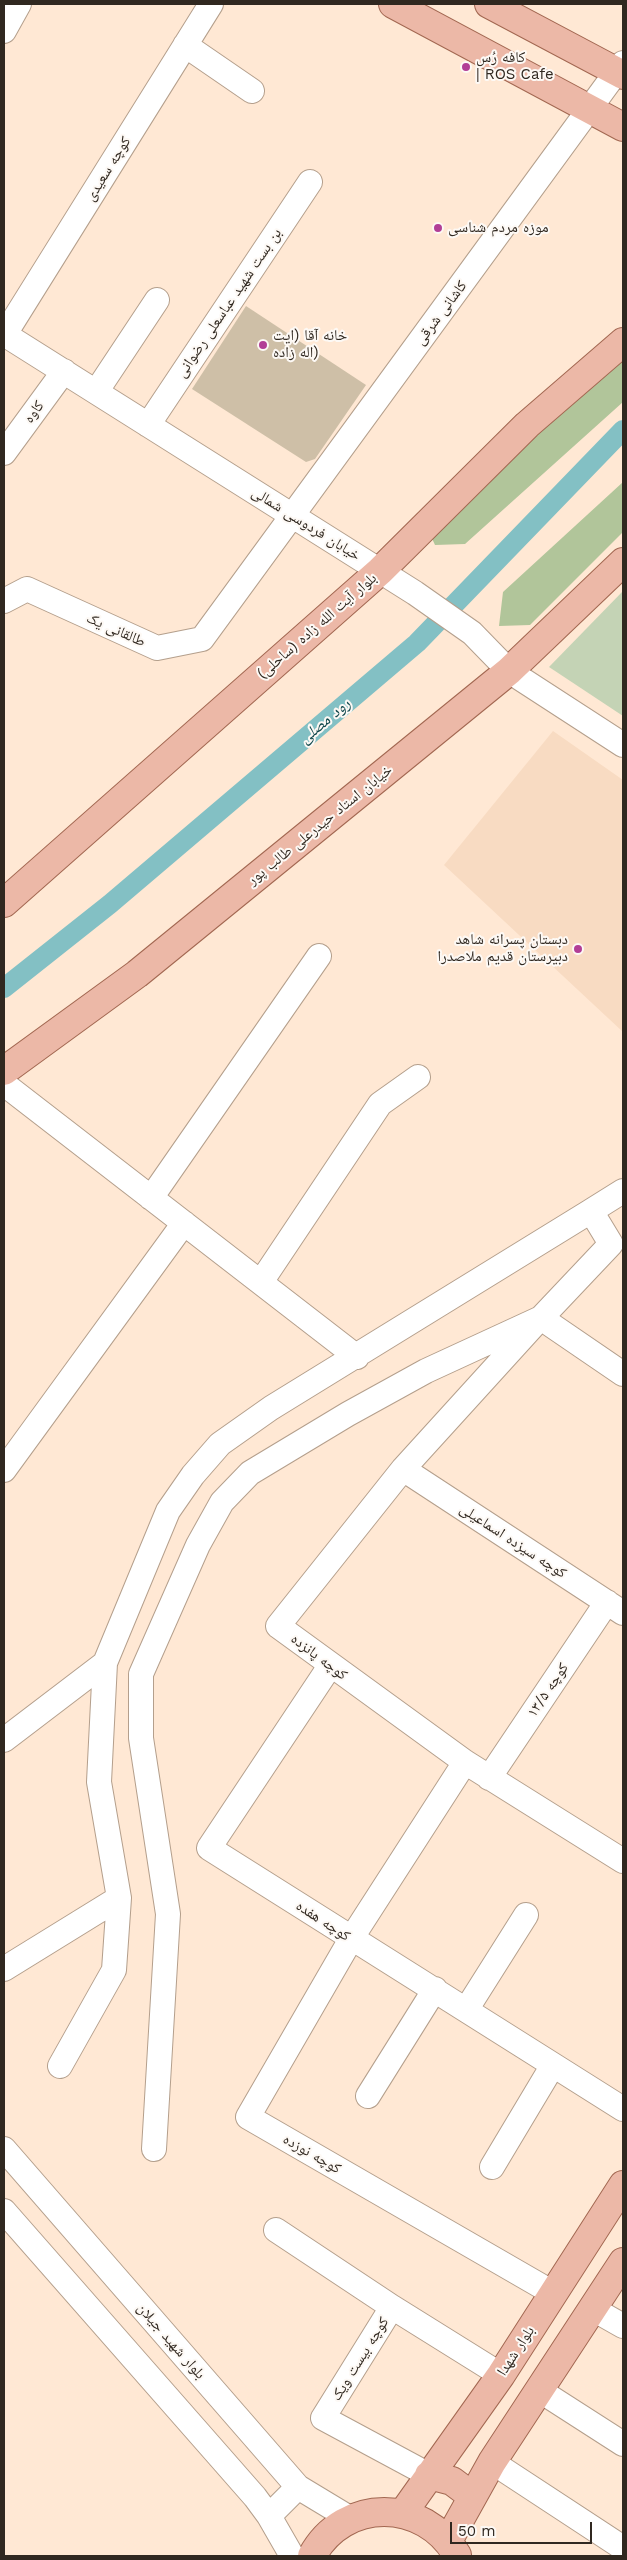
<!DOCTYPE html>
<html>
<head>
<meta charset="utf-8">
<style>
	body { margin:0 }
	#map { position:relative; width:627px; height:2560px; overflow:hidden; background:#ffe8d4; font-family:"Work Sans",sans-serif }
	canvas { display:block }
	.frame { position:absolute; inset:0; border:5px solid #302820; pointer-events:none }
	.scale { position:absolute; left:450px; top:2522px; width:142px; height:22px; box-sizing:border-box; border:2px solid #302820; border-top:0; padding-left:6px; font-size:15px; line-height:18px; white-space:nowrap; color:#302820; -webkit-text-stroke:4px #fdf9f5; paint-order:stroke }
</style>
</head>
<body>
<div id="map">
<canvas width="627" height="2560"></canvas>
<div class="frame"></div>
<div class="scale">50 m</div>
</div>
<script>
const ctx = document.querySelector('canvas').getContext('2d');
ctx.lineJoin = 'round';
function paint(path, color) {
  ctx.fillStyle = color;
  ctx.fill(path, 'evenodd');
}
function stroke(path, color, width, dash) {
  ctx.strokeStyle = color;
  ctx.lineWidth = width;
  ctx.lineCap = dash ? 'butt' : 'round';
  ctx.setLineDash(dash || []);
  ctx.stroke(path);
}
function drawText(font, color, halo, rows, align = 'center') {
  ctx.font = font + ' "Work Sans","Noto Naskh Arabic",sans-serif';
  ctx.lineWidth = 4;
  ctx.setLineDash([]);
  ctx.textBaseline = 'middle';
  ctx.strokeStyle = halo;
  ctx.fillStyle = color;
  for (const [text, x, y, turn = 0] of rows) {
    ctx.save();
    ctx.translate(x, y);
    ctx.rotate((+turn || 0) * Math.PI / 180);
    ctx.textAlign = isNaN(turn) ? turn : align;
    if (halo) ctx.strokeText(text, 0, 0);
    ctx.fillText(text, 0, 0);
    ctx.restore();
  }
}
paint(new Path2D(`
	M 553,731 L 623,780 L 623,1032 L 444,865 Z`), '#f8dbc2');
paint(new Path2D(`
	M 623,591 L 623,716 L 549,667 Z`), '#c4d3b5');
paint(new Path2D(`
	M 623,353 L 623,402 L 465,544 L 435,545 L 429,532 Z
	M 623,482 L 623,532 L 530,625 L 499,626 L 503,592 Z`), '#b1c59a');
stroke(new Path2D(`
	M 4,988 L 110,904 L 417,643 L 623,430`), '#83c0c4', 20);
paint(new Path2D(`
	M 246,306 L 366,385 L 315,459 L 306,462 L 192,389 Z`), '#cebfa7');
const minor = new Path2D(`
	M 4,31 L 19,4
	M 185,45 L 252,91
	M 4,334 L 415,593 L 472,633 L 509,671 L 623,745
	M 5,334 L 211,4
	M 96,392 L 157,300
	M 148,425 L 310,182
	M 4,453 L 64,371
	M 4,601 L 27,589 L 157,648 L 202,639 L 623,63
	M 4,1084 L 357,1357
	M 623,1191 L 591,1211 L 611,1244 L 541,1318 L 623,1374
	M 151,1198 L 319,956
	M 261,1282 L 380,1104 L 418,1077
	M 533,1326 L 403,1469 L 278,1626 L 465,1762 L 623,1861
	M 403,1469 L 623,1613
	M 4,1470 L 184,1223
	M 330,1666 L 209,1848 L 623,2109
	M 4,1740 L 105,1663
	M 465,1762 L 351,1939 L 248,2117 L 553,2293
	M 489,1778 L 607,1602
	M 4,1969 L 119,1898
	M 466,2010 L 526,1915
	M 60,2066 L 114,1970 L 119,1898 L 99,1782 L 105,1663 L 168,1511 L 193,1475 L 220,1444 L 271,1408 L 591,1211
	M 368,2096 L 435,1989
	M 4,2149 L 298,2487 L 351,2519
	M 154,2149 L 168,1914 L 141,1738 L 141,1674 L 198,1545 L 222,1502 L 250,1473 L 348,1414 L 426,1371 L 541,1318
	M 492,2167 L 553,2065
	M 4,2211 L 255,2497 L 269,2516 L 292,2556
	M 276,2230 L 392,2307
	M 593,2309 L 623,2326
	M 539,2390 L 623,2444
	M 492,2462 L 623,2548
	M 429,2475 L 323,2418 L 392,2307 L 501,2375
	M 269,2516 L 298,2487`);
const major = new Path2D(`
	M 393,4 L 623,127
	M 489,4 L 623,75
	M 4,903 L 380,571 L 527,425 L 623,342
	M 4,1071 L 137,974 L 509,671 L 623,562
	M 429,2475 L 452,2481 L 472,2496
	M 403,2513 L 501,2375 L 623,2185
	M 448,2541 L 492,2462 L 623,2262
	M 312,2556 C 344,2497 424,2498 457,2555`);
stroke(minor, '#b49f8c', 26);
stroke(major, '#a26751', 30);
stroke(minor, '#fff', 24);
stroke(major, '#ecb8a7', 28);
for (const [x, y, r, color] of [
	[466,67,5,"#b23e96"],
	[438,228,5,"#b23e96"],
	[263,345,5,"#b23e96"],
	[578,949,5,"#b23e96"]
]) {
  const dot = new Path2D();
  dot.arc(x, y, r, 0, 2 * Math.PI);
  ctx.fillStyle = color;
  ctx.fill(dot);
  stroke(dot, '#fdf9f5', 2);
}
drawText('15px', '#302820', '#fdf9f5', [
	["کافه رُس",476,58],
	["| ROS Cafe",476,75],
	["موزه مردم شناسی",448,228],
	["خانه آقا (ایت",273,336],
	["اله زاده)",273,353],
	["دبستان پسرانه شاهد",568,940,"right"],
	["دبیرستان قدیم ملاصدرا",568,957,"right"]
], 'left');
drawText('15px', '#302820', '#fdf9f5', [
	["کوچه سعیدی",108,169,-58],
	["بن بست شهید عباسعلی رضوانی",229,303,-56],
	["کاشانی شرقی",441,313,-53],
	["کاوه",34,412,-54],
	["خیابان فردوسی شمالی",306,524,32],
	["بلوار آیت الله زاده (ساحلی)",317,626,-41],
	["طالقانی یک",116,630,24],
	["خیابان استاد حیدرعلی طالب پور",320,825,-39],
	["کوچه سیزده اسماعیلی",513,1541,33],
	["کوچه پانزده",319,1657,37],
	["کوچه ۱۳/۵",548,1690,-56],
	["کوچه هفده",323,1921,33],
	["کوچه نوزده",312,2154,30],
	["بلوار شهید جیلان",171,2341,49],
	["بلوار شهدا",516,2351,-57],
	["کوچه بیست ویک",360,2359,-58]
]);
drawText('italic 16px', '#10484c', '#fdf9f5', [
	["رود مصلی",325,721,-40]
]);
</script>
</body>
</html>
